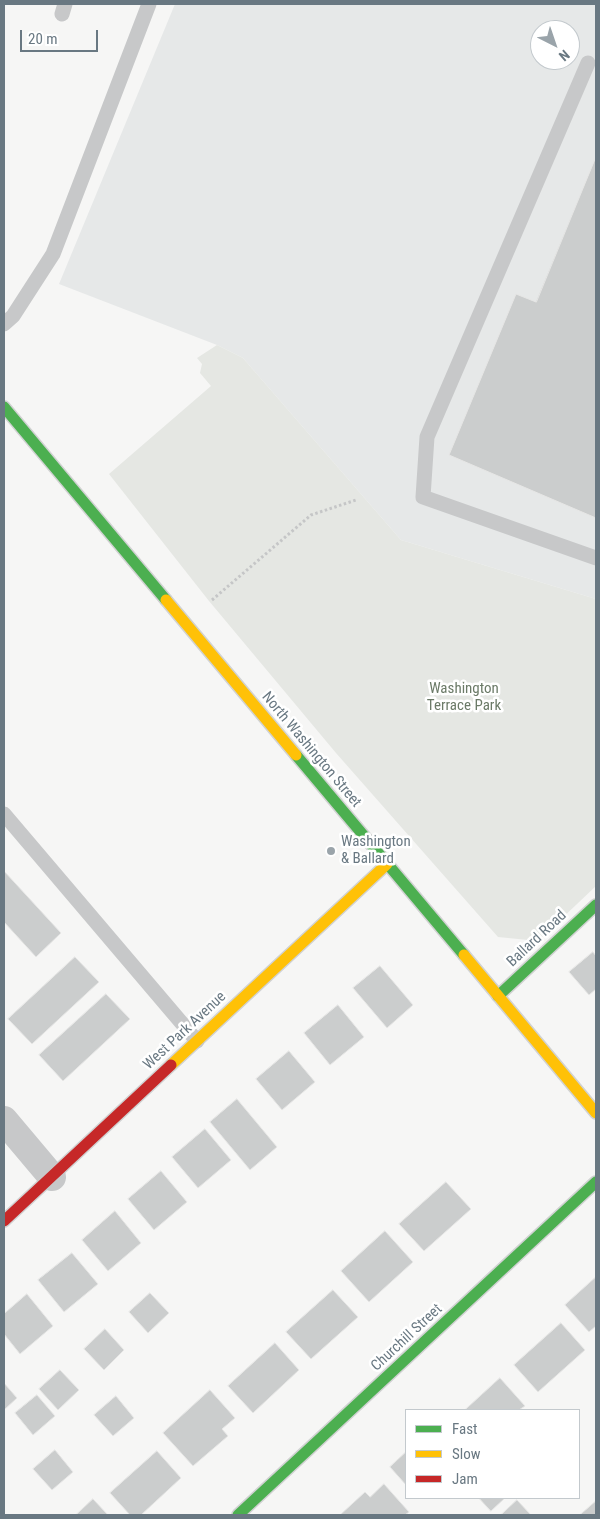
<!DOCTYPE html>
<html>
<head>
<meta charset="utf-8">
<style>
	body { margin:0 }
	#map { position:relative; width:600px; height:1519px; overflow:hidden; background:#f6f6f5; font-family:"Roboto Condensed",sans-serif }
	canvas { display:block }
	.frame { position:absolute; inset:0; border:5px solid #697882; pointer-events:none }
	.legend { position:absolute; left:405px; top:1409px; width:175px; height:90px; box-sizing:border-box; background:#fff; border:1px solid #c3c9cd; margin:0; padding:6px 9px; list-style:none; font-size:15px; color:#697882 }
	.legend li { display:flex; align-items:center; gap:10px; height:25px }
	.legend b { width:25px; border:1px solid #c3c9cd }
	.north { position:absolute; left:530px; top:20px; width:50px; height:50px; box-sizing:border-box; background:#fff; border:1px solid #c3c9cd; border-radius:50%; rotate:139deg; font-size:14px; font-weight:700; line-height:20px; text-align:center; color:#697882 }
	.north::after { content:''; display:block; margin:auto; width:18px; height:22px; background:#9aa4aa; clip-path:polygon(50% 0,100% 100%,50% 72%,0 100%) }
	.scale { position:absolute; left:20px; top:30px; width:78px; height:22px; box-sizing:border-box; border:2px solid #697882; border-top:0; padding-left:6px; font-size:15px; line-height:18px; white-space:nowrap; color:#697882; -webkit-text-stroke:4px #fff; paint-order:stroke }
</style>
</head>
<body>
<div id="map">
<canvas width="600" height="1519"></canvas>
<div class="frame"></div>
<ul class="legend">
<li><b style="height:6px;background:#4caf50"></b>Fast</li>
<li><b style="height:6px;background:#ffc107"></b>Slow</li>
<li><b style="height:6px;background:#c62828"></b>Jam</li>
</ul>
<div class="north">N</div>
<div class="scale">20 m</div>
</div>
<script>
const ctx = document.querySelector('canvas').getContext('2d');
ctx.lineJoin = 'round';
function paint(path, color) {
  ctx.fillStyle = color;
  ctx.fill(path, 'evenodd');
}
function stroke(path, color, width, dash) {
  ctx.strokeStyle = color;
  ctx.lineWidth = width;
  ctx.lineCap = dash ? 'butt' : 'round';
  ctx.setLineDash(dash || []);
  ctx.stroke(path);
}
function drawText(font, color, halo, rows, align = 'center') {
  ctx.font = font + ' "Roboto Condensed",sans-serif';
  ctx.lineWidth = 5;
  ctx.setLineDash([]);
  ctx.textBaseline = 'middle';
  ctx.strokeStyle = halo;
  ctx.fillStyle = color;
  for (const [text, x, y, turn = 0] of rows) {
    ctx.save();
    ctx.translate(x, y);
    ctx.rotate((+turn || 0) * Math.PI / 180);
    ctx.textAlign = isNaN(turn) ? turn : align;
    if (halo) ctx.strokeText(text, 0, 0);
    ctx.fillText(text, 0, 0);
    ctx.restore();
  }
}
paint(new Path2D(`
	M 175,4 L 596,4 L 596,599 L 401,540 L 243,358 L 217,345 L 59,284 ZM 540,30 L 570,30 L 570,60 L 540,60 Z`), '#e6e8e8');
paint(new Path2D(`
	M 217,345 L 243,358 L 401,540 L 596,599 L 596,886 L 538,941 L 498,937 L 336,753 L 209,601 L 109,474 L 211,386 L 200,373 L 202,364 L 197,358 Z`), '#e5e7e3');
const building = new Path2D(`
	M 596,157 L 596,518 L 449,455 L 516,294 L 536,302 Z
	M 4,871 L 61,933 L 36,957 L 4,922 Z
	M 593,952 L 596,956 L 596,989 L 589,995 L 569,972 Z
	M 75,957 L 99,982 L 32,1044 L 8,1019 Z
	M 380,966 L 413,1005 L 387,1028 L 353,988 Z
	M 106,994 L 130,1019 L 63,1081 L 39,1055 Z
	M 338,1005 L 364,1037 L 330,1065 L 304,1033 Z
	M 289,1051 L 315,1082 L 282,1110 L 256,1079 Z
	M 237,1099 L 277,1147 L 250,1170 L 210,1122 Z
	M 205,1129 L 231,1160 L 198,1188 L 172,1157 Z
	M 161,1171 L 187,1202 L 154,1230 L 128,1199 Z
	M 446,1182 L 471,1209 L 424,1251 L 399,1224 Z
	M 115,1211 L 141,1243 L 108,1271 L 82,1240 Z
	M 385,1231 L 413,1262 L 369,1302 L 341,1271 Z
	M 72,1253 L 98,1284 L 64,1312 L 38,1280 Z
	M 596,1277 L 596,1326 L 589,1332 L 565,1305 Z
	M 333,1290 L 358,1317 L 311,1359 L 286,1332 Z
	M 150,1293 L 169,1313 L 148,1333 L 129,1312 Z
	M 27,1294 L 53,1326 L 20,1354 L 4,1334 L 4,1314 Z
	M 561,1323 L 585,1350 L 538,1392 L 514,1365 Z
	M 105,1329 L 124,1350 L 104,1370 L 84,1349 Z
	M 275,1343 L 299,1370 L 253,1413 L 228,1386 Z
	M 60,1370 L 79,1390 L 58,1410 L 39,1389 Z
	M 500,1378 L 525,1406 L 519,1410 L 465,1410 Z
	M 4,1383 L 17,1398 L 4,1410 Z
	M 210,1390 L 235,1418 L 222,1429 L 228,1436 L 193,1466 L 163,1433 Z
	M 37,1395 L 55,1416 L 33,1435 L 15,1413 Z
	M 116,1396 L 134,1418 L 113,1436 L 94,1415 Z
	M 55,1450 L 73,1472 L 52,1490 L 33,1469 Z
	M 157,1451 L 181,1478 L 141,1515 L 130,1515 L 110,1493 Z
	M 406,1452 L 406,1485 L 390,1467 Z
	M 384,1484 L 409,1512 L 405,1515 L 340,1515 L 365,1492 L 370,1497 Z
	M 479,1498 L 505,1498 L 491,1511 Z
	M 93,1499 L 108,1515 L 76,1515 Z
	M 517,1500 L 531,1515 L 501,1515 Z
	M 596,1501 L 596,1515 L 580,1515 Z`);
paint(building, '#cbcdcd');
stroke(building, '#e6e6e5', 1);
const fast = new Path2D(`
	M 4,407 L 166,600
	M 296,755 L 464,955
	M 498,996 L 596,905
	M 238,1515 L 596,1182`);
const slow = new Path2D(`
	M 166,600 L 296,755
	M 464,955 L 596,1113
	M 171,1065 L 387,864`);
const jam = new Path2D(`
	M 4,1221 L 171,1065`);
stroke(fast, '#d1d2d2', 14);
stroke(slow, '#d1d2d2', 14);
stroke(jam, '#d1d2d2', 14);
stroke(new Path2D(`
	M 212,600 L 311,515 L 356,500`), '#c5c6c7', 3, [2.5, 2.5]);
stroke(new Path2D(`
	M 62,14 L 65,4
	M 588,63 L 427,437 L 423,497 L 596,558
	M 4,324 L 13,316 L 53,254 L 149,4
	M 4,814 L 197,1041`), '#c7c8c9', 15);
stroke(new Path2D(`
	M 4,1120 L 52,1177`), '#c7c8c9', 28);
stroke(fast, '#4caf50', 11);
stroke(slow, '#ffc107', 11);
stroke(jam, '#c62828', 11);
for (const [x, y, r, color] of [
	[331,851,5,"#9aa4aa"]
]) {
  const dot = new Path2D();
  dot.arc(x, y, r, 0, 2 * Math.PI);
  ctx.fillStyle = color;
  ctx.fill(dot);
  stroke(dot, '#fff', 2);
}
drawText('15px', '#6b7a67', '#fff', [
	["Washington",464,689],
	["Terrace Park",464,706]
]);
drawText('15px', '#697882', '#fff', [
	["North Washington Street",311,750,50],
	["Ballard Road",537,939,-43],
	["West Park Avenue",185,1031,-43],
	["Churchill Street",407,1338,-43]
]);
drawText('15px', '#697882', '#fff', [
	["Washington",341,842],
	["& Ballard",341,859]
], 'left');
</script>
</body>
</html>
